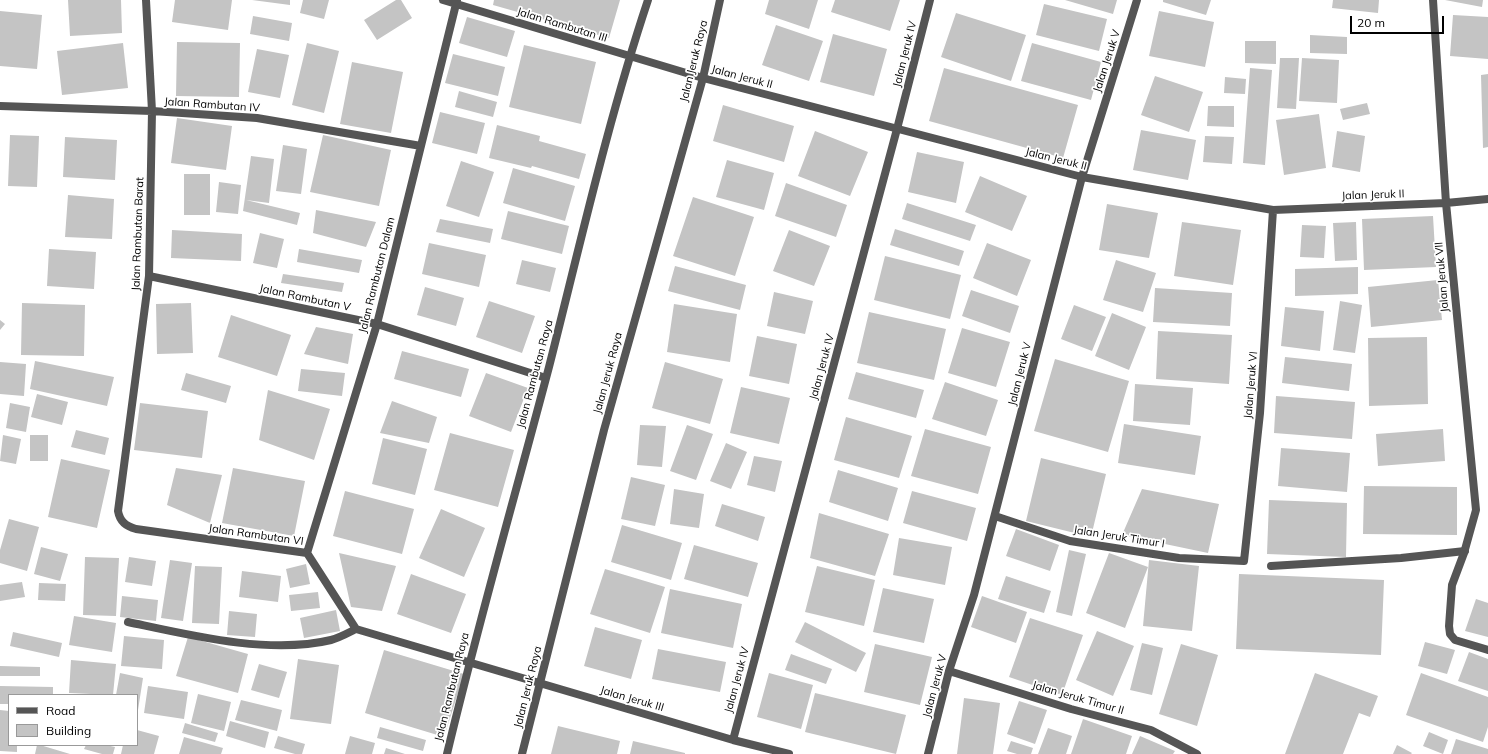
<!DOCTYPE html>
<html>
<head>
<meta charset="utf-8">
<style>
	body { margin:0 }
	#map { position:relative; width:1488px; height:754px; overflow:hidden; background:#fff; font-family:Mulish,sans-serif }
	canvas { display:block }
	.legend { position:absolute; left:8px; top:694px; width:130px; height:52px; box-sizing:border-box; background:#fff; border:1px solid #999; margin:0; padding:5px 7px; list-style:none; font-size:12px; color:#000 }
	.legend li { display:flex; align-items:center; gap:8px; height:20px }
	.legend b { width:20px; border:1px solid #999 }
	.scale { position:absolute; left:1350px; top:16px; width:94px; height:18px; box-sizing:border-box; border:2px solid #000; border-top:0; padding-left:5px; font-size:12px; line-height:14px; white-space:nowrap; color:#000; -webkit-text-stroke:3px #fff; paint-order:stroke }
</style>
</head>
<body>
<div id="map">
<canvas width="1488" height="754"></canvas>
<ul class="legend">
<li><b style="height:5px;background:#555"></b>Road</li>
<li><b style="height:11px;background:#c4c4c4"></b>Building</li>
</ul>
<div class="scale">20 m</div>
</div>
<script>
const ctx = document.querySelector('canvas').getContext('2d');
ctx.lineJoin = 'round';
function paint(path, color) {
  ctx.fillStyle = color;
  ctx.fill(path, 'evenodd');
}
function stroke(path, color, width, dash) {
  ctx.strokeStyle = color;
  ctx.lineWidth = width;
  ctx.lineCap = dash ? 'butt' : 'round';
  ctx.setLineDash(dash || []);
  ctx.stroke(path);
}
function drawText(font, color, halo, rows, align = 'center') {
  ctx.font = font + ' Mulish,sans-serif';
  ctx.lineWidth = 3.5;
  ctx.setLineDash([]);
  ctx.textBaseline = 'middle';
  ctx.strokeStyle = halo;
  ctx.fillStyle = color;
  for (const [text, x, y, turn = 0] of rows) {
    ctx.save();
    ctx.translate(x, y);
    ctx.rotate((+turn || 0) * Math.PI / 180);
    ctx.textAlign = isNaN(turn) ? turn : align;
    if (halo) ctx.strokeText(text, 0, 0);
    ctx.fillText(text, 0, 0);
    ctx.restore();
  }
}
paint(new Path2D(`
	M 68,0 L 121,0 L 122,33 L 70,36 Z
	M 175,0 L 232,0 L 228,30 L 172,22 Z
	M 252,0 L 290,0 L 290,5 Z
	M 303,0 L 329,0 L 324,19 L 300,13 Z
	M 396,0 L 401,0 L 412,18 L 377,40 L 364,20 Z
	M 494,0 L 620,0 L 609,38 L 493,5 Z
	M 769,0 L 818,0 L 809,29 L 765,14 Z
	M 835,0 L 900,0 L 890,31 L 831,12 Z
	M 1065,0 L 1117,0 L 1113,14 Z
	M 1163,0 L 1211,0 L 1206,15 L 1163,2 Z
	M 1333,0 L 1379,0 L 1378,13 L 1332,8 Z
	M 1445,0 L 1483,0 L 1482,7 Z
	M 1044,4 L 1107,19 L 1099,51 L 1036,35 Z
	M 0,11 L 42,15 L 37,69 L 0,66 Z
	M 1159,11 L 1214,22 L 1205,67 L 1149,56 Z
	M 956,13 L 1026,35 L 1011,81 L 941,57 Z
	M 1453,15 L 1488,17 L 1488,59 L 1450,56 Z
	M 253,16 L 292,23 L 289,41 L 250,34 Z
	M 467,17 L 515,31 L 507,57 L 459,43 Z
	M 776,25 L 823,41 L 809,81 L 762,65 Z
	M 833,34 L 887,49 L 874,96 L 820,82 Z
	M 1310,35 L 1347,37 L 1347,54 L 1310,53 Z
	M 1245,41 L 1276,41 L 1276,64 L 1245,63 Z
	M 177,42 L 240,43 L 239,97 L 176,96 Z
	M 123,43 L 128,88 L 62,95 L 57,51 Z
	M 307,43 L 339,51 L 324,113 L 292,105 Z
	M 1032,43 L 1101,62 L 1091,100 L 1021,81 Z
	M 524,45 L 596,62 L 581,124 L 509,107 Z
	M 257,49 L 289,55 L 280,98 L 248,92 Z
	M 453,54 L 505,67 L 498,96 L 445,83 Z
	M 1280,58 L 1299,58 L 1296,109 L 1277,108 Z
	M 1302,58 L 1339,60 L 1337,103 L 1299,101 Z
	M 352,62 L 403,72 L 391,133 L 340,124 Z
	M 944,68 L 1078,105 L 1063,158 L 929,121 Z
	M 1250,68 L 1272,70 L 1265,165 L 1243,163 Z
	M 1488,74 L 1488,147 L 1483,148 L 1481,75 Z
	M 1155,76 L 1203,92 L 1189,132 L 1141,115 Z
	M 1225,77 L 1246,79 L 1245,94 L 1224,93 Z
	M 459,91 L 497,102 L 493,117 L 455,107 Z
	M 1367,103 L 1370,114 L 1343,120 L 1340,109 Z
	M 723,105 L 794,126 L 784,162 L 713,141 Z
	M 1208,106 L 1234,106 L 1234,127 L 1207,126 Z
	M 440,112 L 485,123 L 477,154 L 432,143 Z
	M 1319,114 L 1326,168 L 1284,175 L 1276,120 Z
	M 177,118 L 232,126 L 226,170 L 171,163 Z
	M 497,125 L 540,136 L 539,141 L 586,154 L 579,179 L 532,166 L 531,168 L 489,158 Z
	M 1141,130 L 1196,140 L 1188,180 L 1133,170 Z
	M 815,131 L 868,152 L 850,196 L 798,176 Z
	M 1337,131 L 1365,136 L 1360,172 L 1332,167 Z
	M 10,135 L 39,136 L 37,187 L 8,186 Z
	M 323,135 L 391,150 L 379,206 L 310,192 Z
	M 1205,136 L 1234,137 L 1232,164 L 1203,162 Z
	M 65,137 L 117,140 L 115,180 L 63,177 Z
	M 283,145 L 307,149 L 301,194 L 276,191 Z
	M 917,152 L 964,162 L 956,203 L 908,192 Z
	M 251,156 L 274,159 L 269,203 L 246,200 L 300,213 L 297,225 L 243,211 Z
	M 727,160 L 774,173 L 764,210 L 716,197 Z
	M 461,161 L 494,172 L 479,217 L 446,206 Z
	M 513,168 L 575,186 L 565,221 L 503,203 Z
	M 184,174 L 210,174 L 210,215 L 184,215 Z
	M 980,176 L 1027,196 L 1012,231 L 965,212 Z
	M 219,182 L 241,185 L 238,214 L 216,212 Z
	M 786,183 L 847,205 L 836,237 L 775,216 Z
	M 68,195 L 114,199 L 112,239 L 65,237 Z
	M 693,197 L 754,217 L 735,276 L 673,256 Z
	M 907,203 L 976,225 L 970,241 L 902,219 Z
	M 1107,204 L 1158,213 L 1149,258 L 1099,250 Z
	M 316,210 L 376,222 L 366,247 L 313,233 Z
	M 508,211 L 569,226 L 562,254 L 501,239 Z
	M 1433,216 L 1436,267 L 1364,270 L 1362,219 Z
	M 440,219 L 493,229 L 490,243 L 436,232 Z
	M 1182,222 L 1241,230 L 1233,285 L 1174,276 Z
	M 1356,222 L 1357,260 L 1335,261 L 1333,223 Z
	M 1302,225 L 1326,226 L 1324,258 L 1300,257 Z
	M 895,229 L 964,251 L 959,266 L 890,245 Z
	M 172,230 L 242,234 L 241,261 L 171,258 Z
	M 789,230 L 830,246 L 814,286 L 773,271 Z
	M 260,233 L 284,239 L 277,268 L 253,263 Z
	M 429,243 L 486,255 L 479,287 L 422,274 Z
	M 987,243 L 1031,260 L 1017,296 L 973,278 Z
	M 49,249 L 96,252 L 94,289 L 47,286 Z
	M 299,249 L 362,260 L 359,273 L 297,262 Z
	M 885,256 L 961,275 L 950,319 L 874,300 Z
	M 522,260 L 556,268 L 550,292 L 516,284 Z
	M 1116,260 L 1156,273 L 1143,312 L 1103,300 Z
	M 675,266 L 746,285 L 740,310 L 668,291 Z
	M 1358,267 L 1358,294 L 1295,296 L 1295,269 Z
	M 283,274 L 344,283 L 342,292 L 281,283 Z
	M 1438,280 L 1442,320 L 1371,327 L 1368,287 Z
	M 425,287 L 464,298 L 456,326 L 417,315 Z
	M 1155,288 L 1232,293 L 1230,326 L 1153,322 Z
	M 971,290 L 1019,306 L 1010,333 L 962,316 Z
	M 774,292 L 813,301 L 805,334 L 767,326 Z
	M 489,301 L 535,316 L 522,353 L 476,337 Z
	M 1340,301 L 1362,305 L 1355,353 L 1333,350 Z
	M 22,303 L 85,305 L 84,356 L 21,355 Z
	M 191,303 L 193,353 L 157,354 L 156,304 Z
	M 674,304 L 737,314 L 730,362 L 667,352 Z
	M 1074,305 L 1106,317 L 1092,351 L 1061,339 Z
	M 1285,307 L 1324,311 L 1320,351 L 1281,346 Z
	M 869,312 L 946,329 L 934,380 L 857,363 Z
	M 1112,313 L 1146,327 L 1129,370 L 1095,356 Z
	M 231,315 L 291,335 L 277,376 L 218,357 Z
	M 0,320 L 5,324 L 0,330 Z
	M 316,327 L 353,334 L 348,364 L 304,354 Z
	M 962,328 L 1010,342 L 996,387 L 948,373 Z
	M 1158,331 L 1232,335 L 1229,384 L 1156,379 Z
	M 757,336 L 797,344 L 789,384 L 749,376 Z
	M 1427,337 L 1428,404 L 1369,406 L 1368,338 Z
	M 402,351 L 469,369 L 461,397 L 394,379 Z
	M 1285,357 L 1352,364 L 1349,391 L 1282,383 Z
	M 1055,359 L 1129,381 L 1108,452 L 1034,431 Z
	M 35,361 L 114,377 L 107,406 L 30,389 Z
	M 0,362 L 26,364 L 24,396 L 0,394 Z
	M 665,362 L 723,379 L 710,424 L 652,408 Z
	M 301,369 L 345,373 L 342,396 L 298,391 Z
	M 856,372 L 924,390 L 916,418 L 848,399 Z
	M 186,373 L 231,386 L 226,403 L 181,390 Z
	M 486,373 L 528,388 L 511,432 L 469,416 Z
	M 945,382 L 998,400 L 986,436 L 932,419 Z
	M 1135,384 L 1193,388 L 1190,425 L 1133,421 Z
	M 741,387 L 790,398 L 779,444 L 730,433 Z
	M 268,390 L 330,409 L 314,460 L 259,440 Z
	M 37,394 L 68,402 L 62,425 L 31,417 Z
	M 1276,396 L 1355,402 L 1352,439 L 1274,433 Z
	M 392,401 L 437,417 L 429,443 L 380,433 Z
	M 10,403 L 30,407 L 26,432 L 6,428 Z
	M 140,403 L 208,411 L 202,458 L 134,450 Z
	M 846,417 L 912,436 L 899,478 L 834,460 Z
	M 1124,424 L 1201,436 L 1195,475 L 1118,463 Z
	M 640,425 L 666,426 L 662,467 L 637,465 Z
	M 687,425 L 713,434 L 696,480 L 670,471 Z
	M 925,429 L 991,447 L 978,494 L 911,476 Z
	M 1443,429 L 1445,461 L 1378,466 L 1376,434 Z
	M 76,430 L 109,438 L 105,455 L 71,447 Z
	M 450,433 L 514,450 L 498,507 L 434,490 Z
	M 3,435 L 21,439 L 16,464 L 0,461 Z
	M 30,435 L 48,435 L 48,461 L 30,461 Z
	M 383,438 L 427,449 L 415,495 L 372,484 Z
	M 726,443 L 747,452 L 731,489 L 710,481 Z
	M 1281,448 L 1350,453 L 1347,492 L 1278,486 Z
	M 754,456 L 782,461 L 775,492 L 747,485 Z
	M 1041,458 L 1106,474 L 1091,537 L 1026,521 Z
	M 61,459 L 110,470 L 97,528 L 48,517 Z
	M 176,468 L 222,475 L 210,523 L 167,505 Z
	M 233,468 L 305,481 L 294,536 L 222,523 Z
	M 838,470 L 898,488 L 888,521 L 829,502 Z
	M 631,477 L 665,485 L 655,526 L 621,519 Z
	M 1364,486 L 1457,487 L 1457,535 L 1363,534 Z
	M 674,489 L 704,494 L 699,528 L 670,524 Z
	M 1142,489 L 1219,504 L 1208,553 L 1122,535 Z
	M 345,491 L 414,509 L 402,554 L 333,536 Z
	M 912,491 L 976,508 L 967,541 L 903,523 Z
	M 1269,500 L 1347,503 L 1346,557 L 1267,554 Z
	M 722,504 L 765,517 L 758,541 L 715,526 Z
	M 441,509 L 485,528 L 464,577 L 419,558 Z
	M 819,513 L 889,534 L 875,576 L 810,558 Z
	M 9,519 L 39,527 L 27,571 L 0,563 L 0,550 Z
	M 622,525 L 682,543 L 671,580 L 611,562 Z
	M 1016,529 L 1059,545 L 1050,571 L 1006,556 Z
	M 899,538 L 952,547 L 945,585 L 893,575 Z
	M 694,545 L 758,563 L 748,597 L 684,579 Z
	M 41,547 L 68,554 L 60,581 L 34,574 Z
	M 1069,550 L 1086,554 L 1072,616 L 1056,612 Z
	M 339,553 L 396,566 L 382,611 L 351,607 Z
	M 1109,553 L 1148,567 L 1125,628 L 1086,613 Z
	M 85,557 L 119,558 L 116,616 L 83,615 Z
	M 129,557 L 156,561 L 152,586 L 125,582 Z
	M 170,560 L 192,563 L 183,621 L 161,618 Z
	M 1149,560 L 1199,566 L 1192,631 L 1143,626 Z
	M 306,564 L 310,584 L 290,588 L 286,569 Z
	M 195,566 L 222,567 L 219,624 L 192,623 Z
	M 817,566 L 875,580 L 864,626 L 805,612 Z
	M 605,569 L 665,587 L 650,633 L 590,614 Z
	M 242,571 L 281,576 L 278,602 L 239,597 Z
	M 411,574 L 466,594 L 451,633 L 397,614 Z
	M 1239,574 L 1384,580 L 1381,655 L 1236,649 Z
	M 1006,576 L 1051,591 L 1044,613 L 998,599 Z
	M 22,582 L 25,597 L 0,601 L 0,585 Z
	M 39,583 L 66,584 L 65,601 L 38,600 Z
	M 883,588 L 934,599 L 924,643 L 873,632 Z
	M 670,589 L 742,604 L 733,648 L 661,633 Z
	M 318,592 L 320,608 L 291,611 L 289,595 Z
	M 122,596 L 158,600 L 156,621 L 120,617 Z
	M 982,596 L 1027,612 L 1016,643 L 971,627 Z
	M 1476,599 L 1488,603 L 1488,637 L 1465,631 Z
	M 336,610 L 340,631 L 304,638 L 300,618 Z
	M 229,611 L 257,614 L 255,637 L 227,635 Z
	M 74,616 L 116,623 L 112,652 L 69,645 Z
	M 1030,618 L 1083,635 L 1062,695 L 1009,677 Z
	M 805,622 L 866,653 L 856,672 L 795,642 Z
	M 595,627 L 642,640 L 631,679 L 584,666 Z
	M 1097,631 L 1134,646 L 1113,696 L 1076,680 Z
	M 13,632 L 62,643 L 59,657 L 10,646 Z
	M 124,636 L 164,640 L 162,669 L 121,666 Z
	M 188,637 L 248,654 L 238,693 L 176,676 Z
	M 1425,642 L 1455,650 L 1447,674 L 1418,666 Z
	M 1142,643 L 1163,648 L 1152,695 L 1130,690 Z
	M 875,644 L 932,657 L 920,705 L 864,692 Z
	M 1181,644 L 1218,655 L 1197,726 L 1159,714 Z
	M 658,649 L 726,662 L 720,692 L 652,679 Z
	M 384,650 L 464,674 L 444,737 L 365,713 Z
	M 1469,652 L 1488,659 L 1488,691 L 1458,681 Z
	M 791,654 L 832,669 L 826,684 L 785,670 Z
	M 298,659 L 339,665 L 331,724 L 290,719 Z
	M 71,660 L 116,664 L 113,695 L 69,693 Z
	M 259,664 L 287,672 L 279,698 L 251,690 Z
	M 0,666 L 40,667 L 40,676 L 0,676 Z
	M 120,673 L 143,678 L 138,710 L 137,695 L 116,695 Z
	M 769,673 L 813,685 L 801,729 L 757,717 Z
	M 1315,673 L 1378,696 L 1370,717 L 1359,713 L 1343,754 L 1285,754 Z
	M 1421,673 L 1488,697 L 1488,727 L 1483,742 L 1406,715 Z
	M 0,686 L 53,687 L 53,695 L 9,695 L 9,704 L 0,704 Z
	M 148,686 L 188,692 L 184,719 L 144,713 Z
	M 815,693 L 906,715 L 896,754 L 805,732 Z
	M 198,694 L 231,702 L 224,731 L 191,723 Z
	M 964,698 L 1000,703 L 993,754 L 957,754 Z
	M 241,700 L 282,710 L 277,731 L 235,720 Z
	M 1019,701 L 1047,710 L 1035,744 L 1007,734 Z
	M 0,710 L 9,711 L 9,745 L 17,745 L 17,752 L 0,751 Z
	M 1083,719 L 1132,736 L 1126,754 L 1071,754 Z
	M 230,721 L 269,732 L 265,748 L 226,736 Z
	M 185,723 L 218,733 L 215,742 L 182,733 Z
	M 558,726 L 620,741 L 617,754 L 551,754 Z
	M 380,727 L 426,740 L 423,751 L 377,738 Z
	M 1048,728 L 1072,736 L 1066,754 L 1038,754 Z
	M 137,730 L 159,736 L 154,754 L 121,754 L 123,745 L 137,745 Z
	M 1429,732 L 1448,740 L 1443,754 L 1423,746 Z
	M 278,736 L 305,744 L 302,754 L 295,754 L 274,748 Z
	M 350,736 L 375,743 L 372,754 L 345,754 Z
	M 1140,736 L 1175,751 L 1173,754 L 1132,754 Z
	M 184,737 L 223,748 L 221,754 L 179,754 Z
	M 1456,739 L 1488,749 L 1488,754 L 1451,754 Z
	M 633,741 L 685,753 L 685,754 L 630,754 Z
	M 1011,741 L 1033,748 L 1031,754 L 1017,754 L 1007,751 Z
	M 37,745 L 40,745 L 70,754 L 35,754 Z
	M 86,745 L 106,745 L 115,747 L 113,754 L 102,754 L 84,749 Z
	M 1397,745 L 1412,753 L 1411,754 L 1393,754 Z
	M 386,748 L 405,754 L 384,754 Z`), '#c4c4c4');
stroke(new Path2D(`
	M 1271,566 L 1401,558 L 1465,551`), '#555', 8);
stroke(new Path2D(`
	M 146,0 L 152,111 L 149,276 L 118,511 C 120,522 126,526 136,529 L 307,553 L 356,629 L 733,740 L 789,754
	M 443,0 L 703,78 L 1082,177 L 1273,210 L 1446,203 L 1488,199
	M 1433,0 L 1446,203 L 1476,510 L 1464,553 L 1452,585 L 1449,626 L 1450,634 L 1455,640 L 1488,650
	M 0,106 L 152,111 L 257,118 L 421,146
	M 149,276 L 377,324 L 546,378
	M 995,516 L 1070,541 L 1179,558 L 1244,561 L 1260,413 L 1273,210
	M 307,553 L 377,324 L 457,0
	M 128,622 C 189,635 269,655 331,640 C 339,638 348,633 356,629
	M 949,671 L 1071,709 L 1151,730 L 1197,754
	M 733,740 L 897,129 L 930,0
	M 447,754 C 478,624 515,496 549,367 C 580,245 608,120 648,0
	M 522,754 L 604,430 L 703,78 L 720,0
	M 928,754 L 949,671 L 974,595 L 1082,177 L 1137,0`), '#555', 8);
drawText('11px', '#000', '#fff', [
	["Jalan Rambutan III",562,25,17],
	["Jalan Jeruk IV",905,54,-76],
	["Jalan Jeruk Raya",694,61,-76],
	["Jalan Jeruk V",1107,61,-72],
	["Jalan Jeruk II",742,77,15],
	["Jalan Rambutan IV",212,105,4],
	["Jalan Jeruk II",1056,159,14],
	["Jalan Jeruk II",1373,195,-2],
	["Jalan Rambutan Barat",138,234,-88],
	["Jalan Rambutan Dalam",377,275,-76],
	["Jalan Jeruk VII",1442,277,-95],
	["Jalan Rambutan V",305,298,12],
	["Jalan Jeruk IV",822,367,-75],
	["Jalan Jeruk Raya",608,373,-75],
	["Jalan Rambutan Raya",535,374,-75],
	["Jalan Jeruk V",1020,374,-76],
	["Jalan Jeruk VI",1251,385,-85],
	["Jalan Rambutan VI",256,535,8],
	["Jalan Jeruk Timur I",1119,537,9],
	["Jalan Jeruk IV",737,680,-75],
	["Jalan Jeruk V",935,686,-75],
	["Jalan Rambutan Raya",452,687,-76],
	["Jalan Jeruk Raya",528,687,-76],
	["Jalan Jeruk Timur II",1078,698,16],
	["Jalan Jeruk III",632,699,16]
]);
</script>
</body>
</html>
